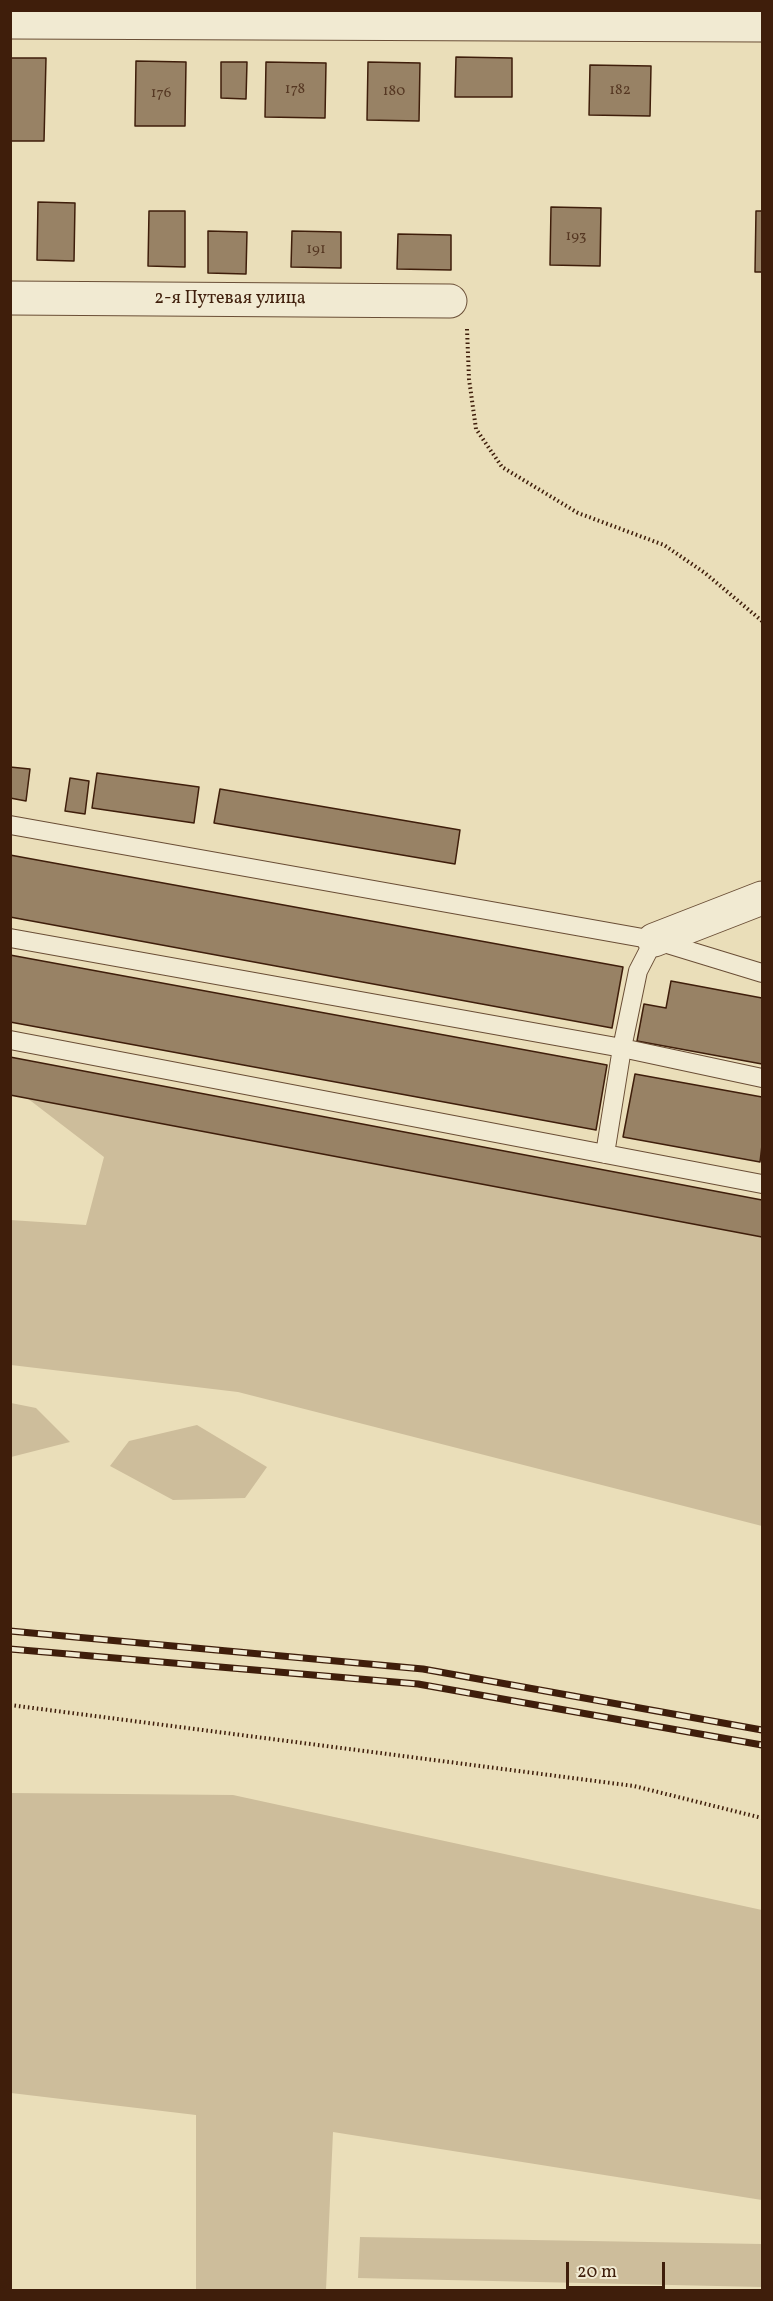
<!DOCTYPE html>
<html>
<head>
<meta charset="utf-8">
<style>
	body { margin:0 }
	#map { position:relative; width:773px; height:2301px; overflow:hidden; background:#eadeb9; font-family:Vollkorn,serif }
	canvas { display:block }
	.frame { position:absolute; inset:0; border:12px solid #3f1e0b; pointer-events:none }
	.scale { position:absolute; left:566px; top:2262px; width:99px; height:27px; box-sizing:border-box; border:3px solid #3f1e0b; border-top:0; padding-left:8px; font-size:18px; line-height:21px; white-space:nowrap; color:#3f1e0b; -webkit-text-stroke:4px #f1ead2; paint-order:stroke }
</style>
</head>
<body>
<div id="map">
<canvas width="773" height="2301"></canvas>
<div class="frame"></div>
<div class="scale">20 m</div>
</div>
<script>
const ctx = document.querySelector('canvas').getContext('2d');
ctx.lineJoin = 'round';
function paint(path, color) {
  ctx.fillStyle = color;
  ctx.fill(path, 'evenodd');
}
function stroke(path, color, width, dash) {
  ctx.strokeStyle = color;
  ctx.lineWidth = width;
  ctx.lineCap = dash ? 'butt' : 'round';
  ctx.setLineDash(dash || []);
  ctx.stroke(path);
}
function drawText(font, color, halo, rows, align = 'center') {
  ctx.font = font + ' Vollkorn,serif';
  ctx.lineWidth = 6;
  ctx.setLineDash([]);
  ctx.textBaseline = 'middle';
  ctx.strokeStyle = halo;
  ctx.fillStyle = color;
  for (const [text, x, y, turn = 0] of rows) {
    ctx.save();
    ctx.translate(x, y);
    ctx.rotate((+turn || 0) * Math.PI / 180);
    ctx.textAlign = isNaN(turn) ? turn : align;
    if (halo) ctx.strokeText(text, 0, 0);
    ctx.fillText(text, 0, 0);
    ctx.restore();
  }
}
paint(new Path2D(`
	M 27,1098 L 762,1237 L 762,1526 L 238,1392 L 11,1365 L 10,1220 L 86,1225 L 104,1157 Z
	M 11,1403 L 36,1408 L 70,1442 L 11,1457 Z
	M 197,1425 L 267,1467 L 245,1498 L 173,1500 L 110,1466 L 129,1441 Z
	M 11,1793 L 233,1795 L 762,1910 L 762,2200 L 333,2132 L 326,2290 L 196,2290 L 196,2115 L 11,2093 Z
	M 360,2237 L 762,2244 L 762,2287 L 358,2278 Z`), '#cdbd9b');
const building = new Path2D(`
	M 456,57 L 512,58 L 512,97 L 455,97 Z
	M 10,58 L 46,58 L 44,141 L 10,141 Z
	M 136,61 L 186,62 L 185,126 L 135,126 Z
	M 221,62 L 247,62 L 246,99 L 221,98 Z
	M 266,62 L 326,63 L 325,118 L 265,117 Z
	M 368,62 L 420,63 L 419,121 L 367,120 Z
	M 590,65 L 651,66 L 650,116 L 589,115 Z
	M 38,202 L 75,203 L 74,261 L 37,260 Z
	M 551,207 L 601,208 L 600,266 L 550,265 Z
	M 149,211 L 185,211 L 185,267 L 148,266 Z
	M 756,211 L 762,211 L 762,272 L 755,272 Z
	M 208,231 L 247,232 L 246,274 L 208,273 Z
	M 292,231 L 341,232 L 341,268 L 291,267 Z
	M 398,234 L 451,235 L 451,270 L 397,269 Z
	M 10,767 L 30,769 L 26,801 L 10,798 Z
	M 97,773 L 199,787 L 194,823 L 92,808 Z
	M 70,778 L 89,781 L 85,814 L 65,811 Z
	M 220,789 L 460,830 L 455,864 L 214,823 Z
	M 10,855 L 623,967 L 612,1028 L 10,917 Z
	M 10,955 L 607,1065 L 596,1130 L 10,1022 Z
	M 671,981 L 762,998 L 762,1064 L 637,1041 L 644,1004 L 666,1008 Z
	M 10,1057 L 762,1200 L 762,1237 L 10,1095 Z
	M 635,1074 L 762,1097 L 762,1145 L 760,1162 L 623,1137 Z`);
paint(building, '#988265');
stroke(building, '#3f1e0b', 1.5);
const service = new Path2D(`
	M 10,825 L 654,940 L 762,973
	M 10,938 L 622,1048 L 762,1078
	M 10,1040 L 762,1184
	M 605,1154 L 622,1048 L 638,971 L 654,940`);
const minor = new Path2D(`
	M 10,22 L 762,25
	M 10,298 L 450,301
	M 654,940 L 762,898`);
stroke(service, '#6a4e36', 20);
stroke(minor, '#6a4e36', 35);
stroke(new Path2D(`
	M 467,329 L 469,379 L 476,429 L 502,467 L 578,513 L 664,545 L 705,573 L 762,621
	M 10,1705 L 634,1786 L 762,1818`), '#3f1e0b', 4, [1.5, 3]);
stroke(service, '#f1ead2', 18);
stroke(minor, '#f1ead2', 33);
const rail = new Path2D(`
	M 10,1631 L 423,1669 L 762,1730
	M 10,1649 L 418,1684 L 762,1745`);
stroke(rail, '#3f1e0b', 7);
stroke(rail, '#f1ead2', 4.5, [14]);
drawText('15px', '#553722', null, [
	["178",295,90],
	["182",620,91],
	["180",394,92],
	["176",161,94],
	["193",576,237],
	["191",316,250]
]);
drawText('18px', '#3f1e0b', '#f1ead2', [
	["2-я Путевая улица",230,300]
]);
</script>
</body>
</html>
